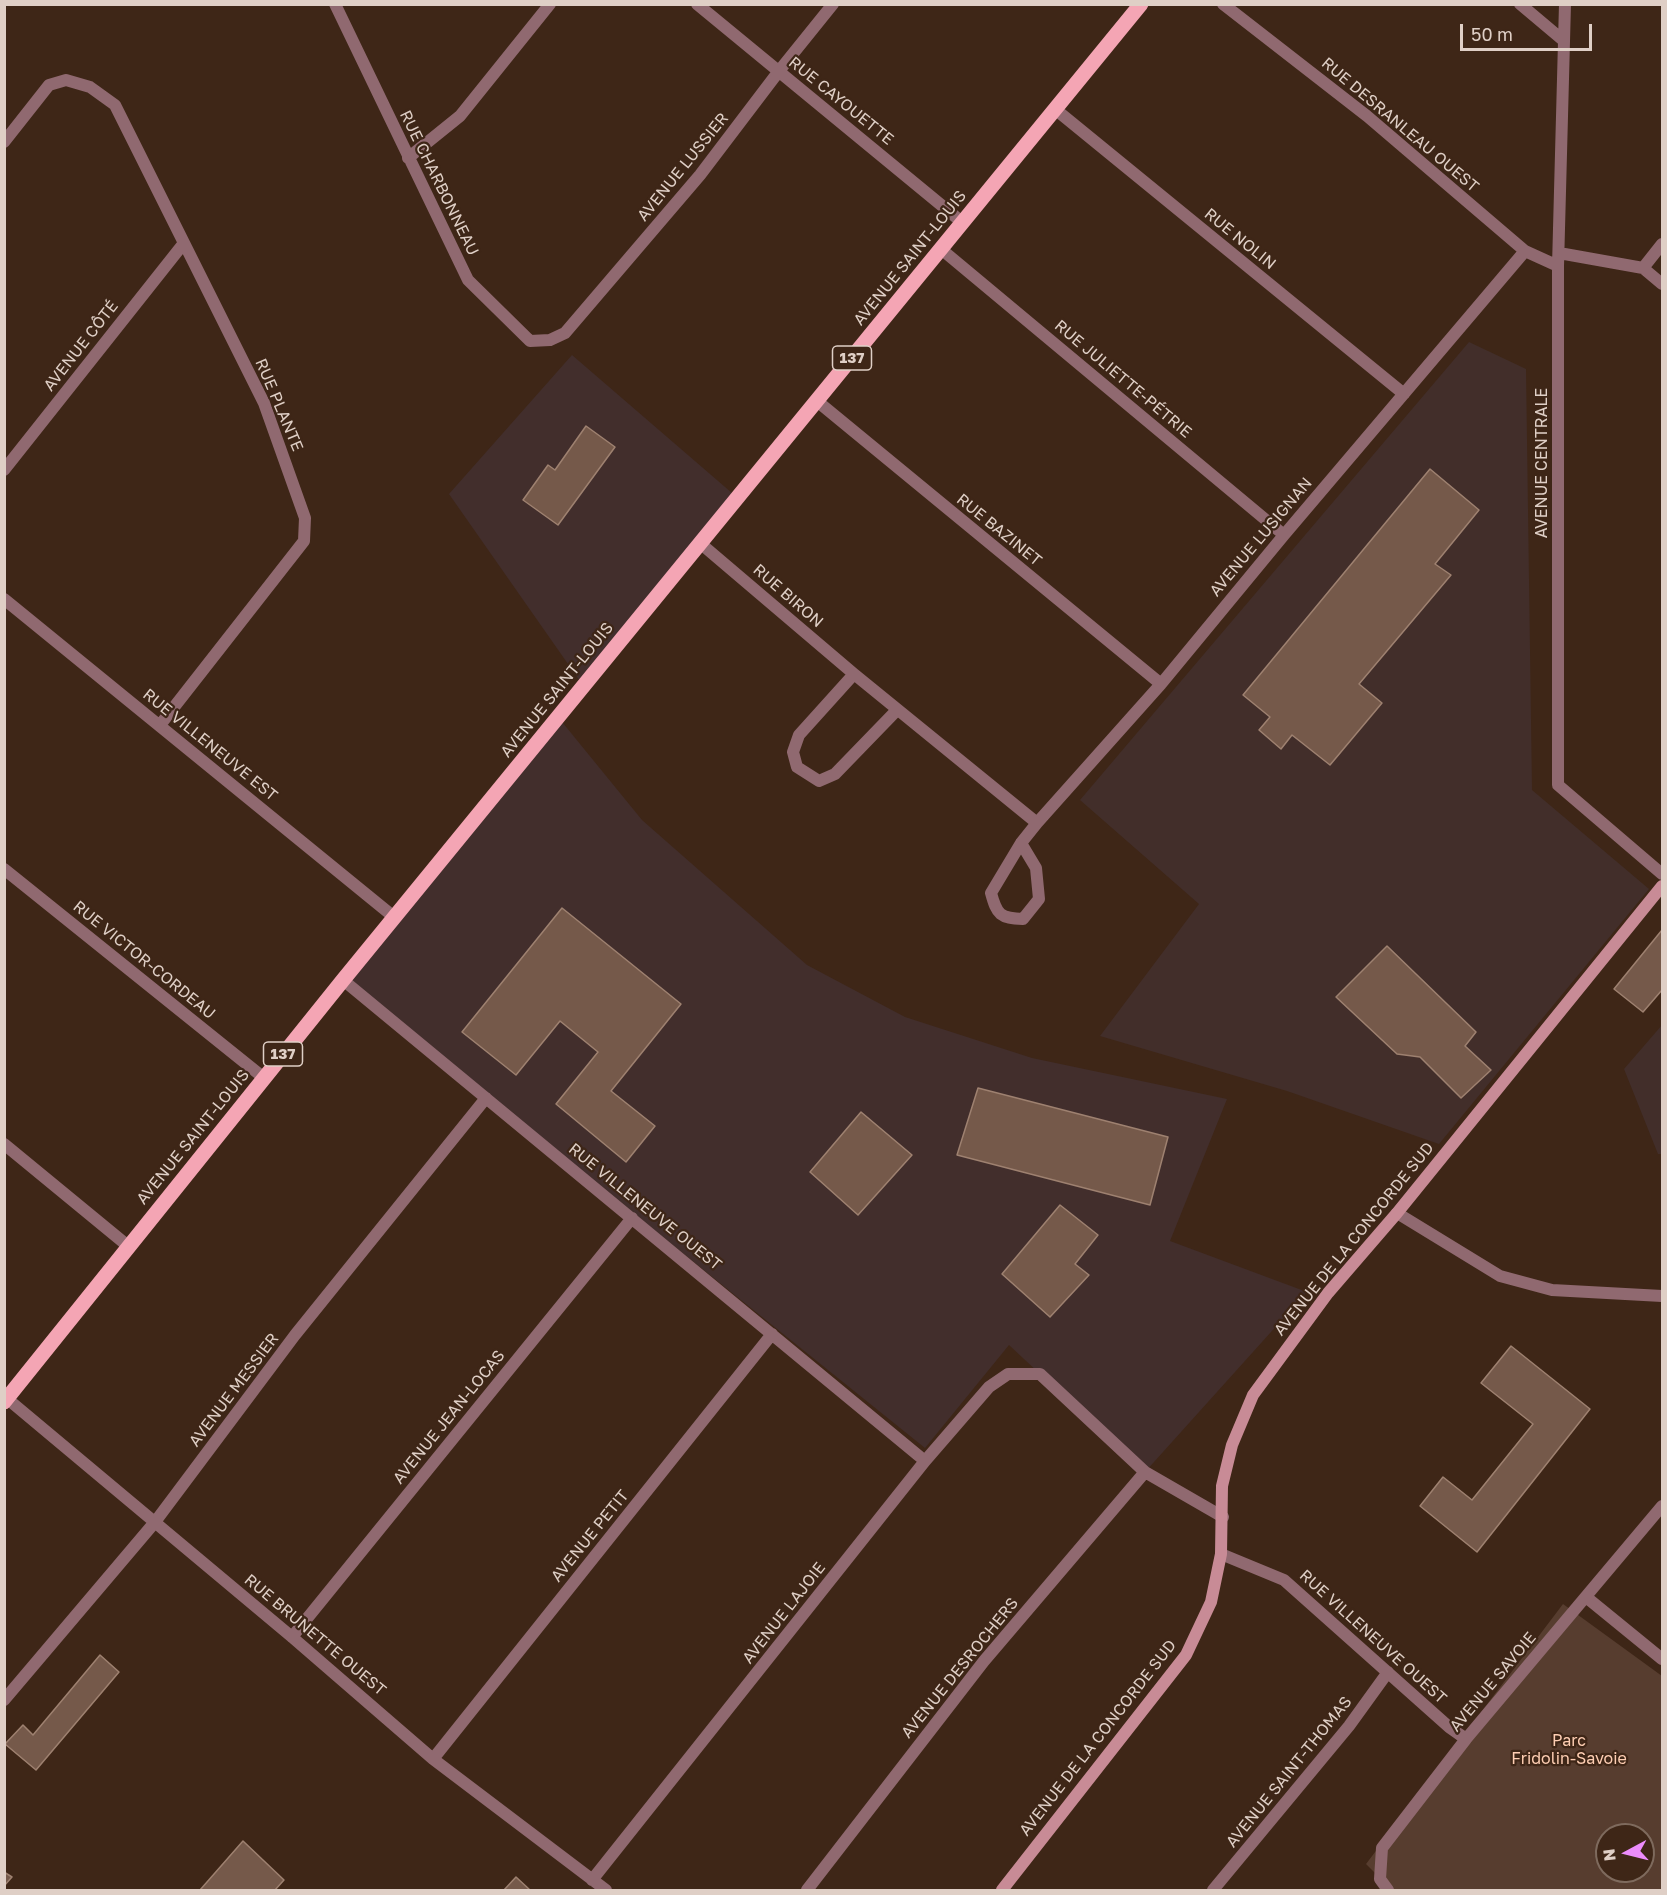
<!DOCTYPE html>
<html>
<head>
<meta charset="utf-8">
<style>
	body { margin:0 }
	#map { position:relative; width:1667px; height:1895px; overflow:hidden; background:#3e2617; font-family:"Golos Text",sans-serif }
	canvas { display:block }
	.frame { position:absolute; inset:0; border:6px solid #dfcfc6; pointer-events:none }
	.north { position:absolute; left:1595px; top:1823px; width:60px; height:60px; box-sizing:border-box; background:#3e2617; border:2px solid #7e6a5d; border-radius:50%; rotate:263deg; font-size:16px; font-weight:700; line-height:24px; text-align:center; color:#dfcfc6 }
	.north::after { content:''; display:block; margin:auto; width:21px; height:27px; background:#ec8cfb; clip-path:polygon(50% 0,100% 100%,50% 72%,0 100%) }
	.scale { position:absolute; left:1460px; top:24px; width:132px; height:27px; box-sizing:border-box; border:3px solid #dfcfc6; border-top:0; padding-left:8px; font-size:18px; line-height:21px; white-space:nowrap; color:#dfcfc6; -webkit-text-stroke:4px #3e2617; paint-order:stroke }
</style>
</head>
<body>
<div id="map">
<canvas width="1667" height="1895"></canvas>
<div class="frame"></div>
<div class="north">N</div>
<div class="scale">50 m</div>
</div>
<script>
const ctx = document.querySelector('canvas').getContext('2d');
ctx.lineJoin = 'round';
function paint(path, color) {
  ctx.fillStyle = color;
  ctx.fill(path, 'evenodd');
}
function stroke(path, color, width, dash) {
  ctx.strokeStyle = color;
  ctx.lineWidth = width;
  ctx.lineCap = dash ? 'butt' : 'round';
  ctx.setLineDash(dash || []);
  ctx.stroke(path);
}
function drawText(font, color, halo, rows, align = 'center') {
  ctx.font = font + ' "Golos Text",sans-serif';
  ctx.lineWidth = 4.5;
  ctx.setLineDash([]);
  ctx.textBaseline = 'middle';
  ctx.strokeStyle = halo;
  ctx.fillStyle = color;
  for (const [text, x, y, turn = 0] of rows) {
    ctx.save();
    ctx.translate(x, y);
    ctx.rotate((+turn || 0) * Math.PI / 180);
    ctx.textAlign = isNaN(turn) ? turn : align;
    if (halo) ctx.strokeText(text, 0, 0);
    ctx.fillText(text, 0, 0);
    ctx.restore();
  }
}
paint(new Path2D(`
	M 572,355 L 732,493 L 582,684 L 449,494 Z
	M 558,717 L 642,820 L 807,965 L 905,1017 L 1032,1058 L 1227,1099 L 1170,1241 L 1307,1292 L 1145,1472 L 1009,1345 L 925,1448 L 343,980 Z`), '#422e2c');
paint(new Path2D(`
	M 1469,342 L 1526,369 L 1532,790 L 1649,889 L 1439,1144 L 1287,1091 L 1100,1036 L 1199,904 L 1080,800 Z
	M 1662,1025 L 1662,1154 L 1658,1154 L 1624,1069 Z`), '#422e2a');
paint(new Path2D(`
	M 1563,1604 L 1662,1676 L 1662,1890 L 1392,1890 L 1366,1864 ZM 1607,1835 L 1643,1835 L 1643,1871 L 1607,1871 Z`), '#573d2f');
const building = new Path2D(`
	M 586,426 L 615,447 L 558,525 L 523,500 L 548,465 L 555,470 Z
	M 1430,469 L 1479,510 L 1435,564 L 1451,575 L 1359,684 L 1382,703 L 1330,765 L 1292,735 L 1281,749 L 1259,730 L 1270,717 L 1243,695 Z
	M 562,908 L 681,1004 L 611,1091 L 655,1126 L 626,1162 L 556,1104 L 598,1052 L 560,1021 L 516,1075 L 462,1032 Z
	M 1662,930 L 1662,990 L 1643,1012 L 1614,989 Z
	M 1387,946 L 1476,1032 L 1465,1046 L 1491,1070 L 1461,1098 L 1420,1057 L 1397,1054 L 1336,997 Z
	M 978,1088 L 1168,1137 L 1150,1205 L 957,1155 Z
	M 861,1112 L 912,1155 L 858,1215 L 810,1172 Z
	M 1060,1205 L 1098,1235 L 1075,1264 L 1089,1275 L 1050,1317 L 1002,1274 Z
	M 1511,1346 L 1590,1409 L 1477,1552 L 1420,1506 L 1443,1477 L 1472,1500 L 1533,1424 L 1481,1383 Z
	M 100,1655 L 119,1672 L 36,1770 L 5,1744 L 23,1725 L 33,1735 Z
	M 243,1841 L 284,1880 L 275,1890 L 200,1890 Z
	M 4,1872 L 12,1877 L 4,1886 Z
	M 516,1877 L 530,1890 L 504,1890 Z`);
paint(building, '#75594a');
stroke(building, '#9e8170', 1.5);
stroke(new Path2D(`
	M 335,4 L 468,280 L 530,341 L 550,340 L 565,333 L 700,175 L 779,71 L 833,4
	M 697,4 L 963,223
	M 1223,4 L 1367,116 L 1525,251 L 1558,266
	M 1520,4 L 1564,41
	M 1565,4 L 1558,266 L 1558,785 L 1662,874
	M 1055,109 L 1404,394
	M 4,142 L 49,85 L 66,80 L 90,87 L 115,105 L 264,403 L 305,518 L 304,541 L 160,725
	M 408,158 L 460,116 L 550,4
	M 941,249 L 1284,535
	M 1559,253 L 1643,268 L 1662,284
	M 1643,268 L 1662,244
	M 817,401 L 1161,684
	M 4,470 L 184,243
	M 700,543 L 854,674 L 1037,823
	M 4,599 L 394,917
	M 854,674 L 799,735 L 793,752 L 797,767 L 819,781 L 835,774 L 897,710
	M 1021,843 L 1036,868 L 1039,899 L 1023,919 C 1000,918 997,915 991,893 L 1021,843 L 1037,823 L 1161,684 L 1284,535 L 1525,251
	M 4,869 L 264,1078
	M 343,980 L 925,1461
	M 4,1144 L 128,1246
	M 1397,1213 L 1500,1276 L 1552,1290 L 1662,1296
	M 4,1396 L 292,1637 L 433,1759 L 606,1890
	M 1221,1554 L 1284,1580 L 1449,1727 L 1466,1739
	M 1586,1597 L 1662,1659
	M 292,1637 L 632,1218
	M 4,1700 L 155,1522 L 295,1335 L 486,1098
	M 433,1759 L 772,1334
	M 592,1880 L 925,1461 L 989,1387 L 1008,1374 L 1040,1374 L 1145,1472 L 1223,1517
	M 807,1890 L 984,1661 L 1145,1472
	M 1213,1890 L 1349,1726 L 1388,1672
	M 1388,1890 L 1380,1879 L 1382,1848 L 1466,1739 L 1662,1506`), '#906970', 12);
stroke(new Path2D(`
	M 1002,1890 L 1186,1655 L 1211,1602 L 1221,1554 L 1222,1486 L 1232,1445 L 1253,1395 L 1328,1293 L 1397,1213 L 1662,886`), '#c88b96', 12);
stroke(new Path2D(`
	M 4,1402 L 343,980 L 1141,4`), '#f4a5b4', 15);
for (const [x, y, w] of [
	[852,358,39],
	[283,1054,39]
]) {
  const box = new Path2D();
  box.roundRect(x - w / 2, y - 12, w, 24, 4.5);
  ctx.fillStyle = '#3e2617';
  ctx.fill(box);
  stroke(box, '#dfcfc6', 1.5);
}
drawText('bold 15px', '#dfcfc6', null, [
	["137",852,358],
	["137",283,1054]
]);
drawText('16px', '#dfcfc6', '#3e2617', [
	["RUE CAYOUETTE",841,101,39],
	["RUE DESRANLEAU OUEST",1400,125,40],
	["AVENUE LUSSIER",683,167,-51],
	["RUE CHARBONNEAU",439,183,64],
	["RUE NOLIN",1240,239,39],
	["AVENUE SAINT-LOUIS",910,258,-51],
	["AVENUE CÔTÉ",81,346,-52],
	["RUE JULIETTE-PÉTRIE",1123,379,40],
	["RUE PLANTE",279,405,67],
	["AVENUE CENTRALE",1542,463,-90],
	["RUE BAZINET",999,530,39],
	["AVENUE LUSIGNAN",1261,537,-50],
	["RUE BIRON",788,596,41],
	["AVENUE SAINT-LOUIS",557,690,-51],
	["RUE VILLENEUVE EST",210,745,39],
	["RUE VICTOR-CORDEAU",144,960,39],
	["AVENUE SAINT-LOUIS",193,1137,-51],
	["RUE VILLENEUVE OUEST",645,1207,39],
	["AVENUE DE LA CONCORDE SUD",1354,1239,-51],
	["AVENUE MESSIER",234,1390,-53],
	["AVENUE JEAN-LOCAS",449,1417,-51],
	["AVENUE PETIT",590,1536,-51],
	["AVENUE LAJOIE",784,1613,-52],
	["RUE BRUNETTE OUEST",315,1635,40],
	["RUE VILLENEUVE OUEST",1373,1637,42],
	["AVENUE DESROCHERS",960,1668,-51],
	["AVENUE SAVOIE",1493,1682,-50],
	["AVENUE DE LA CONCORDE SUD",1098,1738,-52],
	["AVENUE SAINT-THOMAS",1289,1772,-51]
]);
drawText('16px', '#feceb3', '#3e2617', [
	["Parc",1569,1741],
	["Fridolin-Savoie",1569,1759]
]);
</script>
</body>
</html>
